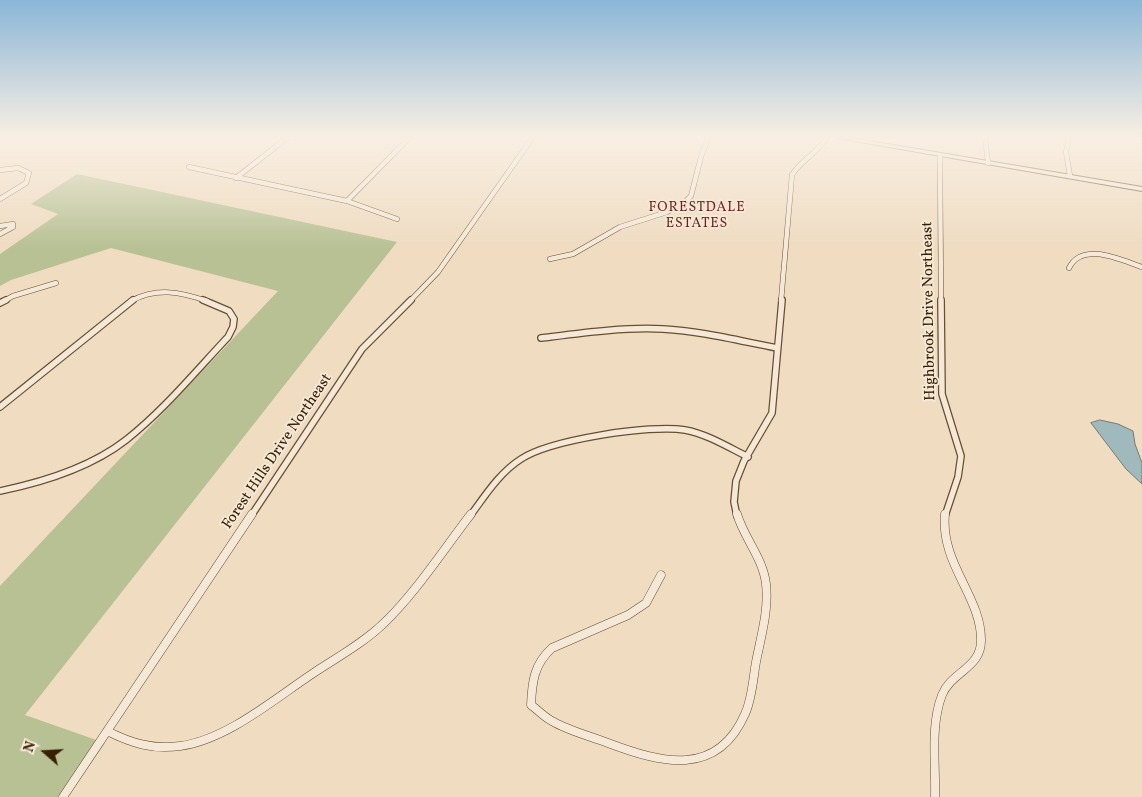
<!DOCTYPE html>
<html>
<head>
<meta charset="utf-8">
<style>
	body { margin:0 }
	#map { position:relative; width:1142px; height:797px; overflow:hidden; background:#efdcc1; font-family:Vollkorn,serif }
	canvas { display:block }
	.north { position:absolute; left:20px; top:727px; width:50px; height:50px; -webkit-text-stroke:4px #f5e8d7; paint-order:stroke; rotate:289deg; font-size:14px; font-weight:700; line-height:20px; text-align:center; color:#382100 }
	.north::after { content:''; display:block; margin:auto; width:18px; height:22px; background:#382100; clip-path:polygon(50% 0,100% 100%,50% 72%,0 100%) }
</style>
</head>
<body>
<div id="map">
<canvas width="1142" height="797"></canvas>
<div class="north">N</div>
</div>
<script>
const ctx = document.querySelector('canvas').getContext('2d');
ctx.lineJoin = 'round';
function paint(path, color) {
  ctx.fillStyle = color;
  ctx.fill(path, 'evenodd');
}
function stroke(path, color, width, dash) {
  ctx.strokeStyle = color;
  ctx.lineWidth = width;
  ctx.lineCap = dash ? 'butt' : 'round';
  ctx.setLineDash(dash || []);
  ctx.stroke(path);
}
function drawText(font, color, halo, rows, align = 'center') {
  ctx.font = font + ' Vollkorn,serif';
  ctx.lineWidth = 4;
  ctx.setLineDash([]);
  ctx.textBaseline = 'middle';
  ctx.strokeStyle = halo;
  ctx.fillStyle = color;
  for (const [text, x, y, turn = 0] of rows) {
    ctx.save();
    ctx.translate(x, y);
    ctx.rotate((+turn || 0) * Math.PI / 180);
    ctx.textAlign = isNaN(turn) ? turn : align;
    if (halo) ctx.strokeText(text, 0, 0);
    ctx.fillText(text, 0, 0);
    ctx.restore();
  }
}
paint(new Path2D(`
	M 77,174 L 397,242 L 25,715 L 105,743 L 68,797 L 0,797 L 0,586 L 278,291 L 111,248 L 11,280 L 0,286 L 0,254 L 58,214 L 31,204 Z`), '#b7c194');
const water = new Path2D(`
	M 1100,420 L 1118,424 L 1133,431 L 1135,444 L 1142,463 L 1142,484 L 1126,469 L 1091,423 Z`);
paint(water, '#9fb9bd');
stroke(water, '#767c71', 1);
const minorFar2 = new Path2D(`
	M 985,137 L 988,163
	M 1069,137 L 1066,152 L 1070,176
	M 940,155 L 941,301
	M 189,167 L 347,201 L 397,219
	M 0,170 L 18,168 L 29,173 L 26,183 L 0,199
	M 236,178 L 288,137
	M 347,201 L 410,137
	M 0,226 L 13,224 L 13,227 L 0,234
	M 550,259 L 573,254 L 620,227 L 667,212 L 684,203 L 691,196 L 702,153 L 709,137
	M 1069,268 C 1082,241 1121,260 1142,267
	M 4,301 L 13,296 L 56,283
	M 131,301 C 157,287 180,292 207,301
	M 410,301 L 438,272 L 533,137
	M 781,301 L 792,175 C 801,160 818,153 827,137`);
const minorFar1 = new Path2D(`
	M 941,300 L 942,394 L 961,456 L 958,477 L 945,516
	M 0,303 L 6,300
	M 541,338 C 581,333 623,327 663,329 C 701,331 740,341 777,348
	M 0,407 L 133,300
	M 0,491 C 44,482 90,468 126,440 C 164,410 195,372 228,337 L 233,327 L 234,319 L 229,311 L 203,300
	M 251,516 L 362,349 L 411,300
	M 470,516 C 485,496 499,473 521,459 C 550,440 650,424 685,430 C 707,434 728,447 748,457
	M 737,516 L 734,502 L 736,481 L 744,461 L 772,413 L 782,300`);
const minor = new Path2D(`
	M 661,575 L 646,603 L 628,615 L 552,648 C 534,664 532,682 531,705 C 538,710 544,717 552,721 C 569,731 590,736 608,743 C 661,763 717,778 745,714 C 752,699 753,679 756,662 C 761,636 769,610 766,584 C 763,558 744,538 737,514
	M 107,731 C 131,743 153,750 180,746 C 226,740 273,700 312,674 C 336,658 362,644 383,624 C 414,595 444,549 471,514
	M 63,797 L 252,514
	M 935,797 C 936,764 930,726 942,695 C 951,672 981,668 981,641 C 982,597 940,564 945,514`);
const tertiary = new Path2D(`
	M 835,137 L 846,137 L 1142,187 L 1142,191 L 837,138 Z`);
stroke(minorFar2, '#665030', 5.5);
stroke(minorFar1, '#665030', 8);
stroke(minor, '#665030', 9);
stroke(tertiary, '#665030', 2);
stroke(minorFar2, '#f5e8d7', 4.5);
stroke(minorFar1, '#f5e8d7', 5.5);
stroke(minor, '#f5e8d7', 8);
paint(tertiary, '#f5e8d7');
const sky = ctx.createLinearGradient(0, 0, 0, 249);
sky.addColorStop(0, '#8bb6d7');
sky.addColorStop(0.55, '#f8efe3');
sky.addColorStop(1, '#f8efe300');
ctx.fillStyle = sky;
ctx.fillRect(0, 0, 1142, 249);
ctx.letterSpacing = '1px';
drawText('14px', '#7a1f14', '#f5e8d7', [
	["FORESTDALE",697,208],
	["ESTATES",697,224]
]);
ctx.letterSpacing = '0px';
drawText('15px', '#382100', '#f5e8d7', [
	["Highbrook Drive Northeast",930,311,-91],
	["Forest Hills Drive Northeast",278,452,-56]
]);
</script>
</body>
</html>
